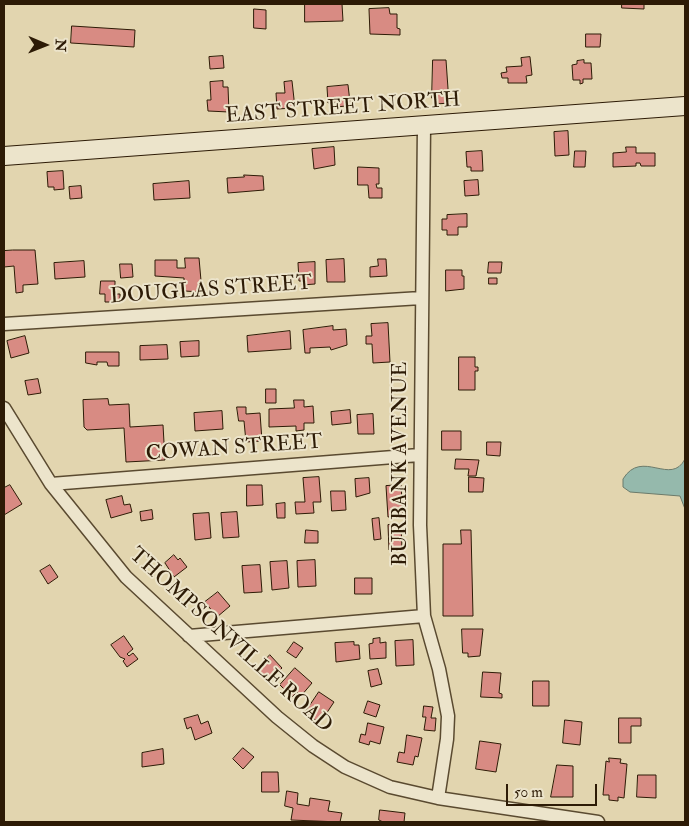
<!DOCTYPE html>
<html>
<head>
<meta charset="utf-8">
<style>
	body { margin:0 }
	#map { position:relative; width:689px; height:826px; overflow:hidden; background:#e2d5af; font-family:"IM FELL Double Pica",serif }
	canvas { display:block }
	.frame { position:absolute; inset:0; border:5px solid #2d1b06; pointer-events:none }
	.north { position:absolute; left:20px; top:20px; width:50px; height:50px; -webkit-text-stroke:4px #ece4cb; paint-order:stroke; rotate:91deg; font-size:14px; font-weight:700; line-height:20px; text-align:center; color:#2d1b06 }
	.north::after { content:''; display:block; margin:auto; width:18px; height:22px; background:#2d1b06; clip-path:polygon(50% 0,100% 100%,50% 72%,0 100%) }
	.scale { position:absolute; left:506px; top:784px; width:91px; height:22px; box-sizing:border-box; border:2px solid #2d1b06; border-top:0; padding-left:6px; font-size:15px; line-height:18px; white-space:nowrap; color:#2d1b06; -webkit-text-stroke:4px #ece4cb; paint-order:stroke }
</style>
</head>
<body>
<div id="map">
<canvas width="689" height="826"></canvas>
<div class="frame"></div>
<div class="north">N</div>
<div class="scale">50 m</div>
</div>
<script>
const ctx = document.querySelector('canvas').getContext('2d');
ctx.lineJoin = 'round';
function paint(path, color) {
  ctx.fillStyle = color;
  ctx.fill(path, 'evenodd');
}
function stroke(path, color, width, dash) {
  ctx.strokeStyle = color;
  ctx.lineWidth = width;
  ctx.lineCap = dash ? 'butt' : 'round';
  ctx.setLineDash(dash || []);
  ctx.stroke(path);
}
function drawText(font, color, halo, rows, align = 'center') {
  ctx.font = font + ' "IM FELL Double Pica",serif';
  ctx.lineWidth = 4;
  ctx.setLineDash([]);
  ctx.textBaseline = 'middle';
  ctx.strokeStyle = halo;
  ctx.fillStyle = color;
  for (const [text, x, y, turn = 0] of rows) {
    ctx.save();
    ctx.translate(x, y);
    ctx.rotate((+turn || 0) * Math.PI / 180);
    ctx.textAlign = isNaN(turn) ? turn : align;
    if (halo) ctx.strokeText(text, 0, 0);
    ctx.fillText(text, 0, 0);
    ctx.restore();
  }
}
const water = new Path2D(`
	M 685,459 L 685,509 L 680,496 L 630,492 L 623,487 L 623,479 C 642,448 671,487 685,459 Z`);
paint(water, '#95b9ac');
stroke(water, '#6b7a6a', 1);
const building = new Path2D(`
	M 305,4 L 342,4 L 343,21 L 305,22 Z
	M 622,4 L 644,4 L 644,9 L 622,8 Z
	M 389,8 L 390,14 L 397,14 L 397,28 L 400,29 L 400,35 L 370,34 L 369,9 Z
	M 254,9 L 266,10 L 266,29 L 254,28 Z
	M 72,26 L 135,30 L 134,47 L 71,43 Z
	M 586,34 L 601,34 L 600,47 L 586,47 Z
	M 223,56 L 224,68 L 210,69 L 209,57 Z
	M 530,57 L 532,75 L 526,76 L 527,83 L 508,83 L 508,78 L 502,78 L 501,73 L 507,72 L 506,67 L 522,66 L 521,58 Z
	M 433,60 L 446,60 L 449,103 L 436,104 L 436,98 L 432,98 Z
	M 584,60 L 584,63 L 591,63 L 592,79 L 583,79 L 583,83 L 580,84 L 580,80 L 573,80 L 572,65 L 577,64 L 577,61 Z
	M 223,81 L 223,87 L 228,87 L 229,112 L 208,111 L 207,100 L 211,100 L 210,82 Z
	M 292,81 L 295,108 L 277,109 L 276,93 L 285,93 L 284,82 Z
	M 348,85 L 350,102 L 346,103 L 346,106 L 336,107 L 335,102 L 328,103 L 327,87 Z
	M 568,131 L 569,155 L 555,156 L 554,132 Z
	M 334,147 L 335,165 L 314,169 L 312,149 Z
	M 626,147 L 636,147 L 636,153 L 655,153 L 655,166 L 641,166 L 640,163 L 636,163 L 636,166 L 613,167 L 613,153 L 626,152 Z
	M 482,151 L 483,171 L 471,171 L 471,167 L 467,167 L 466,152 Z
	M 575,151 L 586,151 L 585,167 L 574,167 Z
	M 358,167 L 379,168 L 379,184 L 376,184 L 377,188 L 382,188 L 382,198 L 369,198 L 368,185 L 358,185 Z
	M 63,171 L 64,189 L 54,190 L 54,187 L 48,187 L 47,172 Z
	M 244,175 L 263,176 L 264,190 L 228,193 L 227,178 L 244,177 Z
	M 478,180 L 479,195 L 465,196 L 464,181 Z
	M 189,181 L 190,198 L 154,200 L 153,184 Z
	M 81,186 L 82,198 L 70,199 L 69,187 Z
	M 467,214 L 467,227 L 458,227 L 458,235 L 447,235 L 447,230 L 442,230 L 442,219 L 447,219 L 447,215 Z
	M 13,250 L 35,250 L 38,284 L 23,285 L 23,292 L 16,293 L 14,266 L 4,267 L 4,251 Z
	M 185,258 L 199,258 L 202,292 L 184,291 L 184,278 L 155,276 L 155,260 L 177,260 L 177,268 L 185,268 Z
	M 344,259 L 345,282 L 327,282 L 326,260 Z
	M 378,259 L 386,259 L 387,276 L 370,277 L 370,267 L 378,266 Z
	M 84,261 L 85,277 L 55,279 L 54,263 Z
	M 315,262 L 315,284 L 302,285 L 302,281 L 299,281 L 298,263 Z
	M 489,262 L 502,262 L 501,273 L 488,273 Z
	M 120,264 L 132,264 L 133,277 L 121,278 Z
	M 446,270 L 462,270 L 462,276 L 464,276 L 464,289 L 446,291 Z
	M 489,278 L 497,278 L 497,284 L 489,284 Z
	M 101,281 L 115,281 L 115,294 L 120,294 L 120,302 L 105,302 L 105,294 L 100,294 Z
	M 388,323 L 390,362 L 373,363 L 372,344 L 366,344 L 366,336 L 372,336 L 371,324 Z
	M 333,326 L 333,330 L 346,329 L 347,345 L 331,350 L 330,347 L 310,348 L 310,353 L 305,353 L 303,330 Z
	M 290,331 L 291,349 L 248,352 L 247,336 Z
	M 25,336 L 29,353 L 11,358 L 7,341 Z
	M 199,341 L 199,356 L 181,357 L 180,342 Z
	M 167,345 L 168,359 L 140,360 L 140,346 Z
	M 86,352 L 119,352 L 119,366 L 108,366 L 107,362 L 97,362 L 97,365 L 86,363 Z
	M 459,357 L 475,357 L 475,367 L 478,367 L 478,371 L 475,371 L 475,390 L 459,390 Z
	M 38,379 L 41,393 L 28,395 L 25,381 Z
	M 266,389 L 276,389 L 276,403 L 266,403 Z
	M 108,399 L 109,405 L 129,404 L 130,427 L 163,425 L 165,460 L 126,462 L 124,428 L 87,430 L 84,427 L 83,400 Z
	M 294,400 L 304,400 L 304,407 L 313,406 L 314,423 L 304,423 L 304,430 L 296,431 L 296,426 L 269,427 L 269,409 L 294,408 Z
	M 237,407 L 246,407 L 246,414 L 260,413 L 262,441 L 246,442 L 244,421 L 239,421 Z
	M 350,410 L 351,423 L 332,425 L 331,412 Z
	M 222,411 L 223,429 L 195,431 L 194,413 Z
	M 373,414 L 374,434 L 358,434 L 357,415 Z
	M 442,431 L 461,431 L 461,450 L 442,450 Z
	M 487,442 L 501,442 L 500,456 L 487,455 Z
	M 456,459 L 479,460 L 476,476 L 468,476 L 469,469 L 455,469 Z
	M 319,477 L 321,502 L 313,502 L 314,513 L 296,514 L 295,502 L 305,502 L 303,478 Z
	M 469,477 L 484,478 L 483,492 L 469,492 Z
	M 369,478 L 370,493 L 356,497 L 355,479 Z
	M 10,485 L 22,504 L 4,515 L 4,488 Z
	M 247,485 L 262,485 L 263,505 L 247,506 Z
	M 401,485 L 403,516 L 388,517 L 386,486 Z
	M 331,491 L 345,491 L 346,510 L 332,511 Z
	M 122,496 L 124,505 L 130,504 L 132,512 L 111,518 L 106,500 Z
	M 285,503 L 285,518 L 277,518 L 276,504 Z
	M 152,510 L 153,519 L 141,521 L 140,512 Z
	M 237,512 L 239,537 L 223,538 L 221,513 Z
	M 209,513 L 211,538 L 195,540 L 193,514 Z
	M 379,518 L 381,539 L 374,540 L 372,519 Z
	M 401,524 L 402,550 L 389,550 L 388,525 Z
	M 306,530 L 318,531 L 318,543 L 305,543 Z
	M 461,530 L 471,530 L 473,616 L 443,616 L 443,544 L 461,544 Z
	M 174,555 L 178,560 L 180,558 L 187,567 L 174,577 L 165,563 Z
	M 315,560 L 316,586 L 298,587 L 297,561 Z
	M 287,561 L 289,588 L 272,590 L 270,562 Z
	M 50,565 L 58,577 L 48,584 L 40,571 Z
	M 260,565 L 262,592 L 244,593 L 242,566 Z
	M 355,578 L 372,578 L 372,594 L 355,594 Z
	M 218,592 L 230,606 L 217,617 L 205,602 Z
	M 462,629 L 483,629 L 480,656 L 468,657 L 468,653 L 463,653 Z
	M 124,636 L 133,649 L 127,654 L 129,656 L 133,653 L 138,659 L 127,667 L 123,661 L 125,659 L 120,657 L 111,645 Z
	M 380,638 L 380,643 L 386,642 L 386,658 L 370,659 L 369,644 L 373,643 L 373,639 Z
	M 413,640 L 414,665 L 396,666 L 395,641 Z
	M 294,642 L 303,648 L 296,658 L 287,652 Z
	M 354,642 L 354,645 L 359,645 L 360,659 L 336,662 L 335,643 Z
	M 270,655 L 282,668 L 269,681 L 257,669 Z
	M 295,668 L 312,683 L 301,696 L 297,692 L 292,697 L 280,685 Z
	M 378,669 L 382,684 L 371,687 L 368,671 Z
	M 483,672 L 501,673 L 499,693 L 502,694 L 502,698 L 481,697 Z
	M 533,681 L 549,681 L 549,706 L 533,706 Z
	M 319,692 L 334,702 L 320,723 L 305,713 Z
	M 368,701 L 380,705 L 376,717 L 364,713 Z
	M 424,706 L 433,707 L 431,718 L 436,718 L 435,731 L 424,730 L 426,717 L 423,717 Z
	M 198,715 L 201,724 L 208,721 L 212,733 L 195,740 L 191,727 L 187,729 L 184,719 Z
	M 619,718 L 641,718 L 641,726 L 631,726 L 631,743 L 619,743 Z
	M 565,720 L 582,722 L 580,745 L 563,743 Z
	M 368,723 L 384,727 L 380,744 L 370,741 L 369,745 L 359,742 L 361,734 L 365,735 Z
	M 407,735 L 422,738 L 418,757 L 415,756 L 413,765 L 397,762 L 399,752 L 404,753 Z
	M 480,741 L 501,744 L 496,772 L 476,769 Z
	M 243,748 L 254,757 L 243,769 L 233,759 Z
	M 163,749 L 164,764 L 142,767 L 142,753 Z
	M 609,758 L 621,759 L 620,763 L 627,764 L 624,798 L 618,797 L 618,801 L 609,800 L 609,795 L 603,795 L 606,761 L 609,762 Z
	M 557,765 L 573,766 L 573,797 L 551,797 Z
	M 262,772 L 278,772 L 279,792 L 262,792 Z
	M 638,775 L 656,775 L 656,798 L 637,797 Z
	M 287,791 L 298,793 L 297,804 L 309,806 L 310,798 L 330,801 L 328,811 L 342,813 L 340,822 L 291,820 L 293,808 L 285,806 Z
	M 380,810 L 405,813 L 404,822 L 383,822 L 379,820 Z`);
paint(building, '#d88b83');
stroke(building, '#2d1b06', 1);
const street = new Path2D(`
	M 424,126 L 420,525 L 424,616 L 439,669 L 448,716 L 447,739 L 438,798
	M 4,324 L 421,298
	M 4,408 L 51,484 L 126,577 L 277,717 L 313,746 L 345,767 L 390,787 L 438,798 L 598,822
	M 51,484 L 419,455
	M 189,636 L 424,616`);
const secondary = new Path2D(`
	M 4,156 L 685,106`);
stroke(street, '#5a4a30', 15);
stroke(secondary, '#2d1b06', 20);
stroke(street, '#ece4cb', 12);
stroke(secondary, '#ece4cb', 18);
drawText('21px', '#2d1b06', '#ece4cb', [
	["EAST STREET NORTH",343,109,-4],
	["DOUGLAS STREET",211,291,-4],
	["COWAN STREET",234,449,-4],
	["BURBANK AVENUE",401,464,-90],
	["THOMPSONVILLE ROAD",230,641,42]
]);
</script>
</body>
</html>
